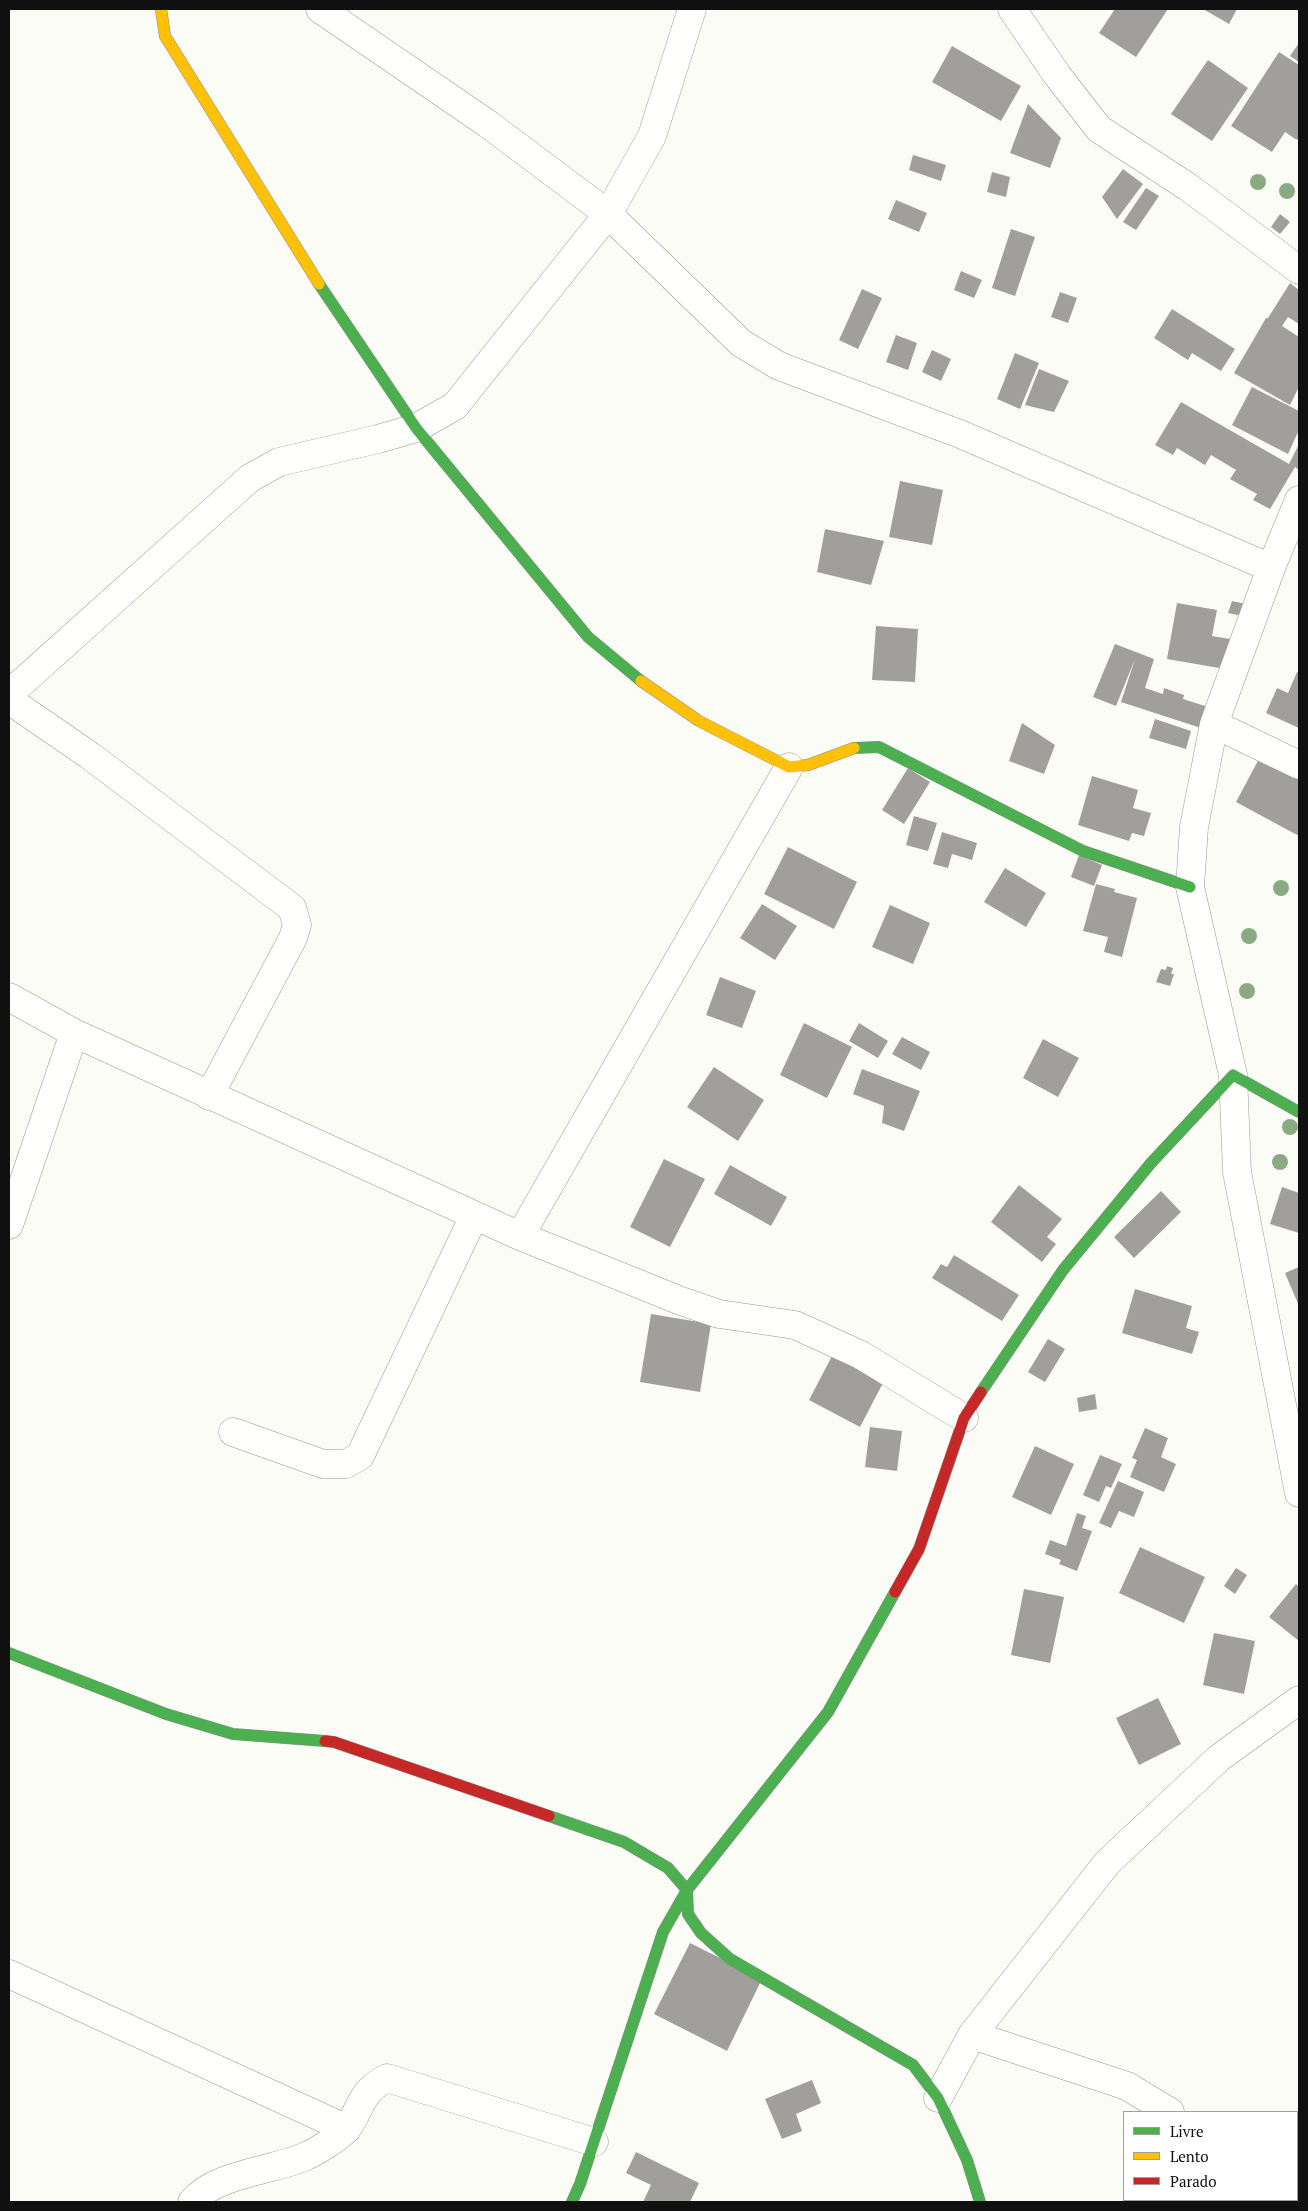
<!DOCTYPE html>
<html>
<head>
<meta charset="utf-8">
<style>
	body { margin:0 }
	#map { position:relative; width:1308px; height:2211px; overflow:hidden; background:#fcfcf7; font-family:"PT Serif",serif }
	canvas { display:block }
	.frame { position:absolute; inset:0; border:10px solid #101010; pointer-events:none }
	.legend { position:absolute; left:1123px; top:2111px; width:175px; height:90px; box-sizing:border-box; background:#fff; border:1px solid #9f9f9f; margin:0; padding:6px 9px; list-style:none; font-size:15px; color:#101010 }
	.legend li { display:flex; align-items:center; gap:10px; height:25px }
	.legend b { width:25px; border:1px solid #9f9f9f }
</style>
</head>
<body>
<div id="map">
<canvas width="1308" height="2211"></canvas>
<div class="frame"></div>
<ul class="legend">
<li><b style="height:6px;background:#4caf50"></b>Livre</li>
<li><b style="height:6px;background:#ffc107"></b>Lento</li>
<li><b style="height:6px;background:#c62828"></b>Parado</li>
</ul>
</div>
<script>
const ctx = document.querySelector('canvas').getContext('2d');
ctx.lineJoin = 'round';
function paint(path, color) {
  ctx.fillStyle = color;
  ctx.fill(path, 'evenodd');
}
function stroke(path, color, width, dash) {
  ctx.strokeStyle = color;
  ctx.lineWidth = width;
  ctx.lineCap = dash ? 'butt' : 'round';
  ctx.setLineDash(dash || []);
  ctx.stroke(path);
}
paint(new Path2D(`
	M 1115,9 L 1168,9 L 1136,57 L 1099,33 Z
	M 1203,9 L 1237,9 L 1229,24 Z
	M 1299,43 L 1299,62 L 1290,56 Z
	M 952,46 L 1021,86 L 1001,121 L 932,82 Z
	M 1279,52 L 1299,65 L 1299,137 L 1297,140 L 1285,132 L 1272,152 L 1231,126 Z
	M 1208,60 L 1248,88 L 1212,141 L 1171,114 Z
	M 1028,104 L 1061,138 L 1050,168 L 1010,153 Z
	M 913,155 L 946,165 L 941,181 L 909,170 Z
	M 1123,169 L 1143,184 L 1117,219 L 1102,197 Z
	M 992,172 L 1010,177 L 1006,197 L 987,192 Z
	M 1146,188 L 1159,196 L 1136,230 L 1123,222 Z
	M 896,200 L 927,213 L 919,232 L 888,219 Z
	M 1280,214 L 1290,222 L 1280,234 L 1271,227 Z
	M 1011,229 L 1035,237 L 1015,296 L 992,288 Z
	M 961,271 L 982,280 L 974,298 L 954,290 Z
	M 1290,283 L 1299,290 L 1299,324 L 1288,317 L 1282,326 L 1299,337 L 1299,387 L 1290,405 L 1234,373 L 1266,318 L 1268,318 Z
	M 862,289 L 882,298 L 858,349 L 839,340 Z
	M 1060,292 L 1077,298 L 1068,323 L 1051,317 Z
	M 1172,309 L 1235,349 L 1221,371 L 1192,353 L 1188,360 L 1154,338 Z
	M 896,335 L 917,343 L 908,370 L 886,362 Z
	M 932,350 L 951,359 L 941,381 L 922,372 Z
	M 1015,353 L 1039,363 L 1020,409 L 997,399 Z
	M 1039,369 L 1069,381 L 1054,412 L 1025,405 Z
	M 1252,387 L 1299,411 L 1299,430 L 1288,454 L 1232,425 Z
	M 1181,402 L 1289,464 L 1299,444 L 1299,470 L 1295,467 L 1270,509 L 1253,500 L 1257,494 L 1230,479 L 1236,470 L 1211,455 L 1205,465 L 1177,448 L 1173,455 L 1155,445 Z
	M 900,481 L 943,490 L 932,545 L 889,537 Z
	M 825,529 L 884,541 L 871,585 L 817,572 Z
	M 1232,601 L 1246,604 L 1243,616 L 1228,613 Z
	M 1177,603 L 1217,610 L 1212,636 L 1230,639 L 1225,669 L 1167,659 Z
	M 876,626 L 918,629 L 915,682 L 872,680 Z
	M 1115,644 L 1154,659 L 1145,688 L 1163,694 L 1164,688 L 1184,695 L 1183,699 L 1208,707 L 1201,728 L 1121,702 L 1135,659 L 1116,706 L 1093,697 Z
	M 1297,672 L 1299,673 L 1299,728 L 1266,713 L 1277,688 L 1288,693 Z
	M 1155,719 L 1191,731 L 1186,749 L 1149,738 Z
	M 1022,723 L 1055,745 L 1044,774 L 1009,761 Z
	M 1260,757 L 1299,778 L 1299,836 L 1236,802 Z
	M 908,768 L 930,782 L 904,824 L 882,810 Z
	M 1092,776 L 1138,790 L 1133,808 L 1151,813 L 1144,836 L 1132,833 L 1129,841 L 1078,825 Z
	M 914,816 L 937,823 L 928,851 L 906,845 Z
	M 942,832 L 977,843 L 972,860 L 952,854 L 948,868 L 933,864 Z
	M 788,847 L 857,882 L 834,929 L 764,894 Z
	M 1079,855 L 1102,865 L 1094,886 L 1071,877 Z
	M 1005,868 L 1046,893 L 1026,927 L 984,902 Z
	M 1096,884 L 1115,889 L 1114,892 L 1137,898 L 1122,957 L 1104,952 L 1108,937 L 1083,931 Z
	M 762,904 L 797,926 L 775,960 L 740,938 Z
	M 890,905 L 930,923 L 913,964 L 872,947 Z
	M 1167,966 L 1173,968 L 1171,974 L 1174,974 L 1170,986 L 1156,982 L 1161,969 L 1166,970 Z
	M 720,977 L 756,991 L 742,1028 L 706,1015 Z
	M 804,1023 L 852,1047 L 827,1098 L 780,1075 Z
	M 859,1023 L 888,1041 L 878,1058 L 849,1041 Z
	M 902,1037 L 930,1052 L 921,1070 L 892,1054 Z
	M 1043,1039 L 1079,1058 L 1058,1097 L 1023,1078 Z
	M 714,1067 L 764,1100 L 738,1141 L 687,1107 Z
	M 862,1069 L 920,1091 L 904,1131 L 882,1123 L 884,1106 L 853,1094 Z
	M 664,1159 L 705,1179 L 670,1247 L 630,1227 Z
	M 730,1165 L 787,1197 L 771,1226 L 714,1194 Z
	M 1019,1185 L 1062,1219 L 1047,1237 L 1056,1244 L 1042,1262 L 991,1222 Z
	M 1282,1187 L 1299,1193 L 1299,1233 L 1270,1224 Z
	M 1161,1191 L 1181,1212 L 1134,1258 L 1114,1237 Z
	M 954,1255 L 1019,1295 L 1002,1321 L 932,1278 L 941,1264 L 947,1267 Z
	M 1299,1267 L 1299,1306 L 1285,1273 Z
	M 1135,1289 L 1192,1306 L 1186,1328 L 1199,1332 L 1192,1354 L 1122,1333 Z
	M 651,1314 L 711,1324 L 700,1392 L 640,1382 Z
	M 1048,1339 L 1065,1349 L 1045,1382 L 1028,1372 Z
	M 832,1356 L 883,1383 L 860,1427 L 809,1400 Z
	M 1095,1394 L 1097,1409 L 1079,1412 L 1077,1398 Z
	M 870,1427 L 902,1431 L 897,1471 L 865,1467 Z
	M 1145,1428 L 1168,1438 L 1161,1457 L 1176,1464 L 1164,1492 L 1130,1477 L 1137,1460 L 1132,1458 Z
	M 1035,1446 L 1074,1464 L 1051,1515 L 1012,1497 Z
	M 1100,1455 L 1122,1464 L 1111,1488 L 1106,1486 L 1099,1502 L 1083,1495 Z
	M 1118,1481 L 1144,1492 L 1134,1517 L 1119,1511 L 1111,1528 L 1099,1523 Z
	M 1077,1513 L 1086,1516 L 1082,1528 L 1092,1531 L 1077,1571 L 1059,1564 L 1061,1560 L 1045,1554 L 1050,1540 L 1066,1546 Z
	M 1140,1547 L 1205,1577 L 1184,1623 L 1119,1593 Z
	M 1236,1568 L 1247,1575 L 1235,1594 L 1224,1586 Z
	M 1296,1584 L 1299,1587 L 1299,1641 L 1269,1617 Z
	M 1024,1589 L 1064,1597 L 1050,1663 L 1011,1655 Z
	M 1214,1633 L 1255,1641 L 1244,1694 L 1203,1685 Z
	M 1158,1698 L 1181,1744 L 1139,1765 L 1116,1718 Z
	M 690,1943 L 762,1979 L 727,2051 L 654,2014 Z
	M 812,2080 L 821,2103 L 796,2114 L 802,2131 L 782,2139 L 765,2099 Z
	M 636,2152 L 699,2183 L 690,2202 L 643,2202 L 651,2185 L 626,2173 Z`), '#a09f9c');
const street = new Path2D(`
	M 320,9 L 488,124 L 608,214 L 741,343 L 779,366 L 960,434 L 1271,568
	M 1012,9 L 1057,75 L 1099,129 L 1188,187 L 1299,270
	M 1299,500 L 1271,568 L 1214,724 L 1194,827 L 1190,887 L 1233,1075 L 1237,1172 L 1299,1493
	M 9,694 L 250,478 L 279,462 L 378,439 L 416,428 L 455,406 L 608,214 L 652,136 L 692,9
	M 9,700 L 89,755 L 292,908 L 297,925 L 293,938 L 209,1096
	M 1214,724 L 1299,765
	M 9,997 L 74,1033 L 520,1236 L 681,1301 L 719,1314 L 795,1325 L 861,1355 L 964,1418
	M 9,1225 L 74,1033
	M 520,1236 L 789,767
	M 233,1432 L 323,1464 L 346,1464 L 360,1456 L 474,1216
	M 9,1974 L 347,2129
	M 972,2035 L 1127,2086 L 1170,2112
	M 938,2098 L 972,2035 L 1107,1863 L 1219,1758 L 1299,1700
	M 1284,2200 L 1288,2202
	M 192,2202 C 215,2174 271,2171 304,2157 C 314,2153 342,2136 348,2127 C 363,2105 360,2092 387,2078 L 594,2142`);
const fast = new Path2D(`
	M 319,284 L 416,428 L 588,637 L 641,681
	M 854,748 L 879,747 L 1083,851 L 1190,887
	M 981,1392 L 1063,1270 L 1151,1163 L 1233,1075 L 1299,1112
	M 9,1653 L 166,1714 L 233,1734 L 325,1741
	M 549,1816 L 624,1842 L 668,1868 L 687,1890 L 688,1914 L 701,1933 L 730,1959 L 913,2065 L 938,2098 L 967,2160 L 980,2202
	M 572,2202 L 580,2184 L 663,1932 L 687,1890 L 828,1712 L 895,1592`);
const slow = new Path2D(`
	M 161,9 L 165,36 L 319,284
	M 641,681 L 699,721 L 789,767 L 808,765 L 854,748`);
const jam = new Path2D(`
	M 895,1592 L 919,1549 L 964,1418 L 981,1392
	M 325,1741 L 334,1742 L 549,1816`);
stroke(street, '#969694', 29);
stroke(fast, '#8d8d8b', 12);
stroke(slow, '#8d8d8b', 12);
stroke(jam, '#8d8d8b', 12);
stroke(street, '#fffffe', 28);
stroke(fast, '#4caf50', 11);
stroke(slow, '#ffc107', 11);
stroke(jam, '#c62828', 11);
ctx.fillStyle = '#8ba983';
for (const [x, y] of [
	[1258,182],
	[1287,191],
	[1281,888],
	[1249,936],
	[1247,991],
	[1290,1127],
	[1280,1162]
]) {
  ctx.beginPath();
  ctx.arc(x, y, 8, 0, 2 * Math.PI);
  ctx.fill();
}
</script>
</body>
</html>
